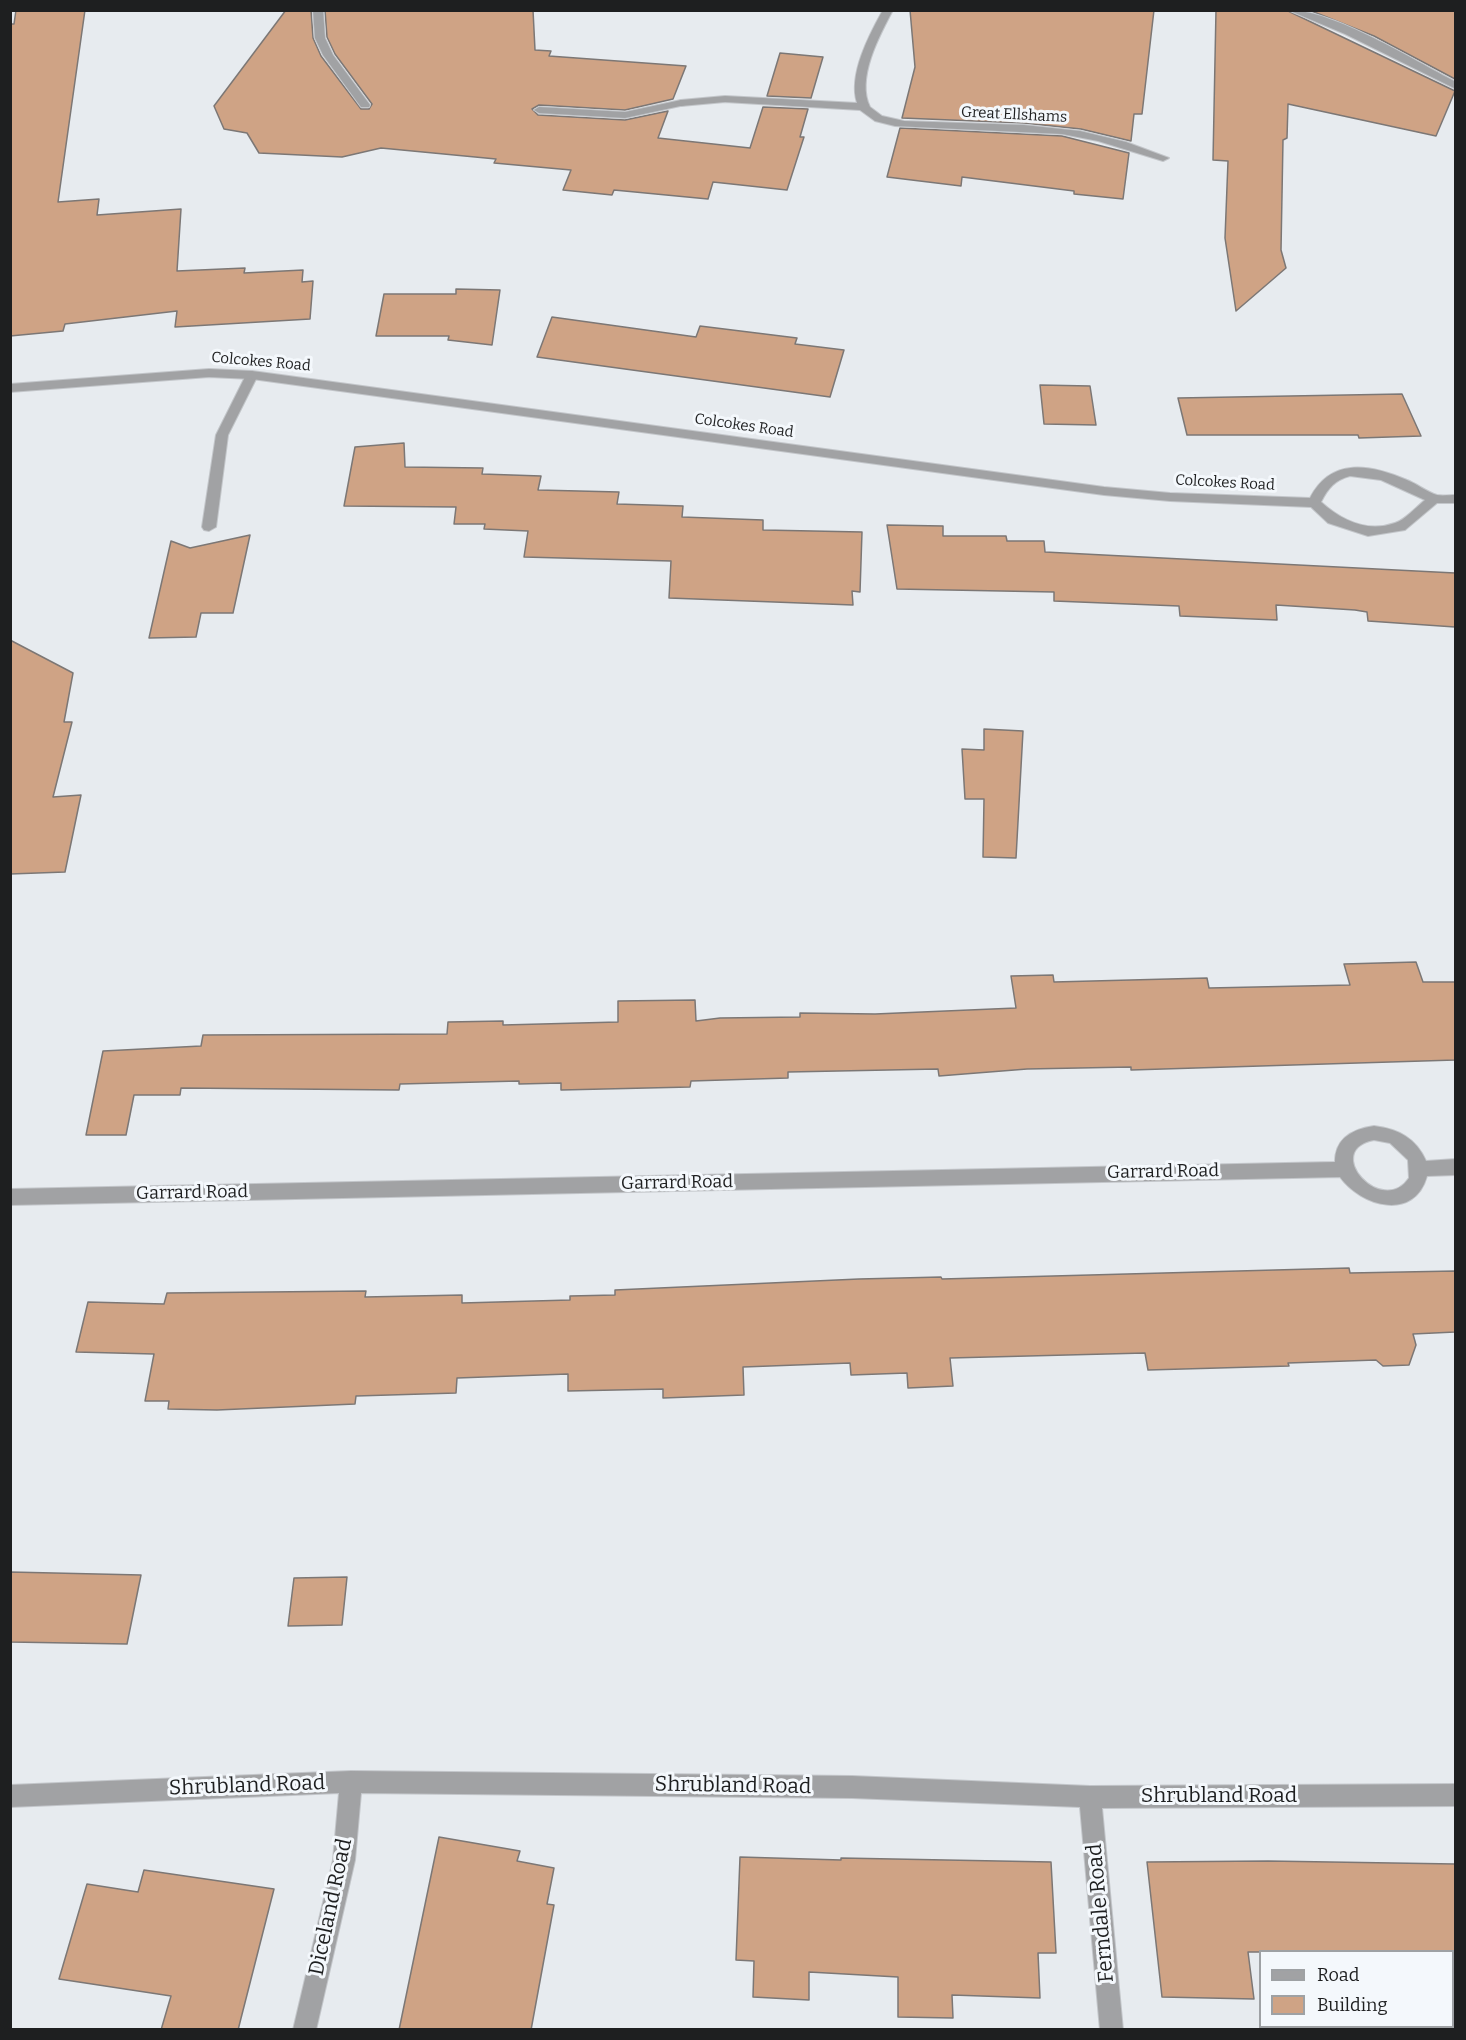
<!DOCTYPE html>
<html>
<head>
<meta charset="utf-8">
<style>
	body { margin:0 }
	#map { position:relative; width:1466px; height:2040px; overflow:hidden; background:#e7ebef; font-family:Bitter,serif }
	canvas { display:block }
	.frame { position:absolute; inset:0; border:12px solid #1e1f20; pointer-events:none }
	.legend { position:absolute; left:1259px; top:1950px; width:195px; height:78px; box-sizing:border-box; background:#f4f8fc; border:2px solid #9ea1a4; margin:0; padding:8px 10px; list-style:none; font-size:18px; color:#1e1f20 }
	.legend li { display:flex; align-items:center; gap:12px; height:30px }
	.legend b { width:30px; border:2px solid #9ea1a4 }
</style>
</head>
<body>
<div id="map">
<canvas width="1466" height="2040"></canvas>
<div class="frame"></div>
<ul class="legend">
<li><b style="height:8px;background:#a1a2a4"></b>Road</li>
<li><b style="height:16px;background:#cfa385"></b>Building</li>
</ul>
</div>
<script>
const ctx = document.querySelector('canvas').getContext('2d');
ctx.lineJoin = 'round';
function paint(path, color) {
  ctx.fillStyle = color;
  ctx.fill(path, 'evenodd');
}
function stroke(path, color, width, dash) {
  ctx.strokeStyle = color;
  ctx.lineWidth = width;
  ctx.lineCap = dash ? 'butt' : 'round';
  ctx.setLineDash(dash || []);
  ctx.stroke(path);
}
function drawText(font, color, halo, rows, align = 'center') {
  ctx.font = font + ' Bitter,serif';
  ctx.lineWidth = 6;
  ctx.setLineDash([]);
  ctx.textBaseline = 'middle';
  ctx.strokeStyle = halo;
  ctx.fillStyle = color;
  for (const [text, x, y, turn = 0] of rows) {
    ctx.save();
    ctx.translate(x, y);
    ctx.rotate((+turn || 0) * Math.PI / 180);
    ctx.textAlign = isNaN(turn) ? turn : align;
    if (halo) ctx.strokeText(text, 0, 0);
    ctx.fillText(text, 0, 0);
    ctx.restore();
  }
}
const building = new Path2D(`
	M 16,10 L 85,10 L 58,202 L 99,199 L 97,215 L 181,209 L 177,271 L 245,268 L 244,273 L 303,270 L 302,282 L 313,281 L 310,319 L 175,327 L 177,311 L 65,324 L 63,331 L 10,336 L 10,24 L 14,24 Z
	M 286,10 L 311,10 L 313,38 L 321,56 L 361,109 L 369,109 L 372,104 L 335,54 L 327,37 L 325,10 L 533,10 L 535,50 L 551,51 L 549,56 L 686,66 L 673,99 L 625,110 L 539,105 L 532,109 L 538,115 L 625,120 L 668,111 L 658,138 L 750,148 L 763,107 L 808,109 L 800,137 L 804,137 L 787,190 L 713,182 L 708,199 L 614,190 L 612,195 L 563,190 L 571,170 L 494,163 L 496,159 L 381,148 L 342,157 L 259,153 L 247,133 L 224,129 L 214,106 Z
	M 910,10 L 1154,10 L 1142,114 L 1134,114 L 1131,141 L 1081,129 L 1024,123 L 902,118 L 915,67 Z
	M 1216,10 L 1286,10 L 1455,91 L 1436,136 L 1288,104 L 1287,138 L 1283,140 L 1281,250 L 1286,268 L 1236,311 L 1225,238 L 1228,161 L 1213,160 Z
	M 1309,10 L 1455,10 L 1455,79 L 1374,36 Z
	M 780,53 L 823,57 L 811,98 L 767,96 Z
	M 900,128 L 1062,136 L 1129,153 L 1123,199 L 1074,194 L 1074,191 L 962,177 L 961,186 L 887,177 Z
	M 456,289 L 500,290 L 492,345 L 448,340 L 449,336 L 376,336 L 384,294 L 456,294 Z
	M 552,317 L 696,337 L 700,326 L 797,338 L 795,344 L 844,350 L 830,397 L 537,357 Z
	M 1040,385 L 1090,386 L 1096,425 L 1044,424 Z
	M 1402,394 L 1421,436 L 1359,438 L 1358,435 L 1187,435 L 1178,398 Z
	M 404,443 L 405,467 L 483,468 L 482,474 L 541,476 L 538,490 L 619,492 L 617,504 L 683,506 L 682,517 L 763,520 L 763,530 L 862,532 L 860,592 L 852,591 L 853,605 L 669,598 L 671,561 L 524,557 L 528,531 L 484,529 L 485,524 L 454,524 L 456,507 L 344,506 L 355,447 Z
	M 887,525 L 943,526 L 943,536 L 1006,536 L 1007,541 L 1044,541 L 1045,552 L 1455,573 L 1455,627 L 1368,621 L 1367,612 L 1355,610 L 1276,605 L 1277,620 L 1180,616 L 1179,606 L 1054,601 L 1054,592 L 897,589 Z
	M 250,535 L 233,613 L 201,613 L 196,637 L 149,638 L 171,541 L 190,548 Z
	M 10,640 L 73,673 L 64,722 L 72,722 L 53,797 L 81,795 L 65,872 L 10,874 Z
	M 984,729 L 1023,731 L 1016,858 L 983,857 L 984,799 L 965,799 L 962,749 L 984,750 Z
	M 1416,962 L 1423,982 L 1455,982 L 1455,1060 L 1131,1070 L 1131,1067 L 1027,1069 L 939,1076 L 938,1069 L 788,1072 L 788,1078 L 691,1081 L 690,1087 L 561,1090 L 561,1083 L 519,1084 L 519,1081 L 400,1084 L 399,1090 L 181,1088 L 180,1095 L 134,1095 L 126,1135 L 86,1135 L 103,1051 L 201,1046 L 203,1035 L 447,1034 L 448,1022 L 503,1021 L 503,1025 L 618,1022 L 618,1001 L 695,1000 L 696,1021 L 720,1018 L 800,1017 L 800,1013 L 875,1014 L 1016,1008 L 1011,976 L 1053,975 L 1054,982 L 1207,978 L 1209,988 L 1350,985 L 1344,964 Z
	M 1349,1268 L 1350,1273 L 1455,1271 L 1455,1332 L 1413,1334 L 1416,1345 L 1409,1365 L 1383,1366 L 1376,1360 L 1288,1363 L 1289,1366 L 1148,1370 L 1145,1353 L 950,1358 L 953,1386 L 908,1388 L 907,1373 L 851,1375 L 850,1363 L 743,1367 L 744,1395 L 663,1398 L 663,1389 L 568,1391 L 568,1374 L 457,1378 L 456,1393 L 356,1396 L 355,1404 L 217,1410 L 168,1409 L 169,1401 L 145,1401 L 154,1354 L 76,1352 L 88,1302 L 164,1304 L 167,1293 L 366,1291 L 365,1297 L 462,1295 L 462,1303 L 570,1300 L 570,1296 L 615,1295 L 615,1290 L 859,1279 L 941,1277 L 942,1279 Z
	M 10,1572 L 141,1575 L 127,1644 L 10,1642 Z
	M 347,1577 L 342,1625 L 288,1626 L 294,1578 Z
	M 439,1837 L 520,1851 L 517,1861 L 554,1868 L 547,1904 L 554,1905 L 531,2030 L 399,2030 Z
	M 740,1857 L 841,1860 L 841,1858 L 1051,1862 L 1056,1953 L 1038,1953 L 1040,1998 L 952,1995 L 953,2018 L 898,2017 L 898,1977 L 809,1972 L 809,2000 L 753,1997 L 754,1961 L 736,1960 Z
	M 1268,1861 L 1455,1864 L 1455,1952 L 1248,1952 L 1254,1999 L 1162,1997 L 1147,1862 Z
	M 144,1870 L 274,1889 L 238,2030 L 161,2030 L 171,1996 L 59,1979 L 87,1884 L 138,1892 Z`);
paint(building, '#cfa385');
stroke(building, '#7c7775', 1.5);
const service = new Path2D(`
	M 681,100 L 686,103 L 685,105 L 625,118 L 539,113 L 534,110 L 539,107 L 625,112 Z
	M 252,371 L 258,375 L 228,435 L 216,527 L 209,531 L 204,530 L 202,527 L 216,435 L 246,375 Z`);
const minor = new Path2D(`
	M 313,10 L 323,10 L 325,38 L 333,55 L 370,105 L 369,107 L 361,107 L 323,55 L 315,38 Z
	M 883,10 L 893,10 C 879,36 856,79 870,107 L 882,116 L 904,121 L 1024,125 L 1080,131 L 1126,142 L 1169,158 L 1163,161 L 1098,141 L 1062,134 L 895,126 L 875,121 L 860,110 L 725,102 L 681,106 L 676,103 L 681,100 L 725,96 L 857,103 C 848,75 869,35 883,10 Z
	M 1288,10 C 1334,10 1413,60 1456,82 L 1456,89 L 1345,34 Z
	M 209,369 L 252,371 L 1104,487 L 1170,493 L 1310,498 C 1331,457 1370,464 1407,480 C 1417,484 1427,492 1437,495 C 1442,496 1450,495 1456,495 L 1456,503 L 1437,503 L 1405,530 L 1368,536 L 1328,523 L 1311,507 L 1170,501 L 1104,495 L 252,379 L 209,377 L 10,392 L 10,384 ZM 1350,476 L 1381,480 L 1425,500 C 1416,507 1405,520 1395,523 C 1367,533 1341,520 1321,502 C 1328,488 1335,480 1350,476 Z
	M 1374,1126 C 1398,1129 1416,1138 1426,1161 L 1456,1159 L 1456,1175 L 1427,1176 C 1414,1222 1361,1206 1340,1177 L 10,1205 L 10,1189 L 1335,1162 C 1335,1138 1353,1129 1374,1126 ZM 1374,1140 L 1390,1143 L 1408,1160 L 1409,1178 C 1382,1218 1321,1150 1374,1140 Z
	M 351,1771 L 852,1776 L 1090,1786 L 1456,1784 L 1456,1806 L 1102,1808 L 1123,2030 L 1100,2030 L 1080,1807 L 852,1798 L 361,1793 L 355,1860 L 316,2030 L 293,2030 L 333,1860 L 339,1793 L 10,1807 L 10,1785 Z`);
stroke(service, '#c3c6ca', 2);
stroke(minor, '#c3c6ca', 2);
paint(service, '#a1a2a4');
paint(minor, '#a1a2a4');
drawText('15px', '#1e1f20', '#f4f8fc', [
	["Great Ellshams",1014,115,3],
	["Colcokes Road",261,362,5],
	["Colcokes Road",744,426,8],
	["Colcokes Road",1225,483,3]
]);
drawText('18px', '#1e1f20', '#f4f8fc', [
	["Garrard Road",1163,1172,-1],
	["Garrard Road",677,1183,-1],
	["Garrard Road",192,1193,-1]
]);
drawText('21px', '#1e1f20', '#f4f8fc', [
	["Shrubland Road",247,1786,-2],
	["Shrubland Road",733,1786,1],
	["Shrubland Road",1219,1796],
	["Diceland Road",331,1907,-78],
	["Ferndale Road",1101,1913,-95]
]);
</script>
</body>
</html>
